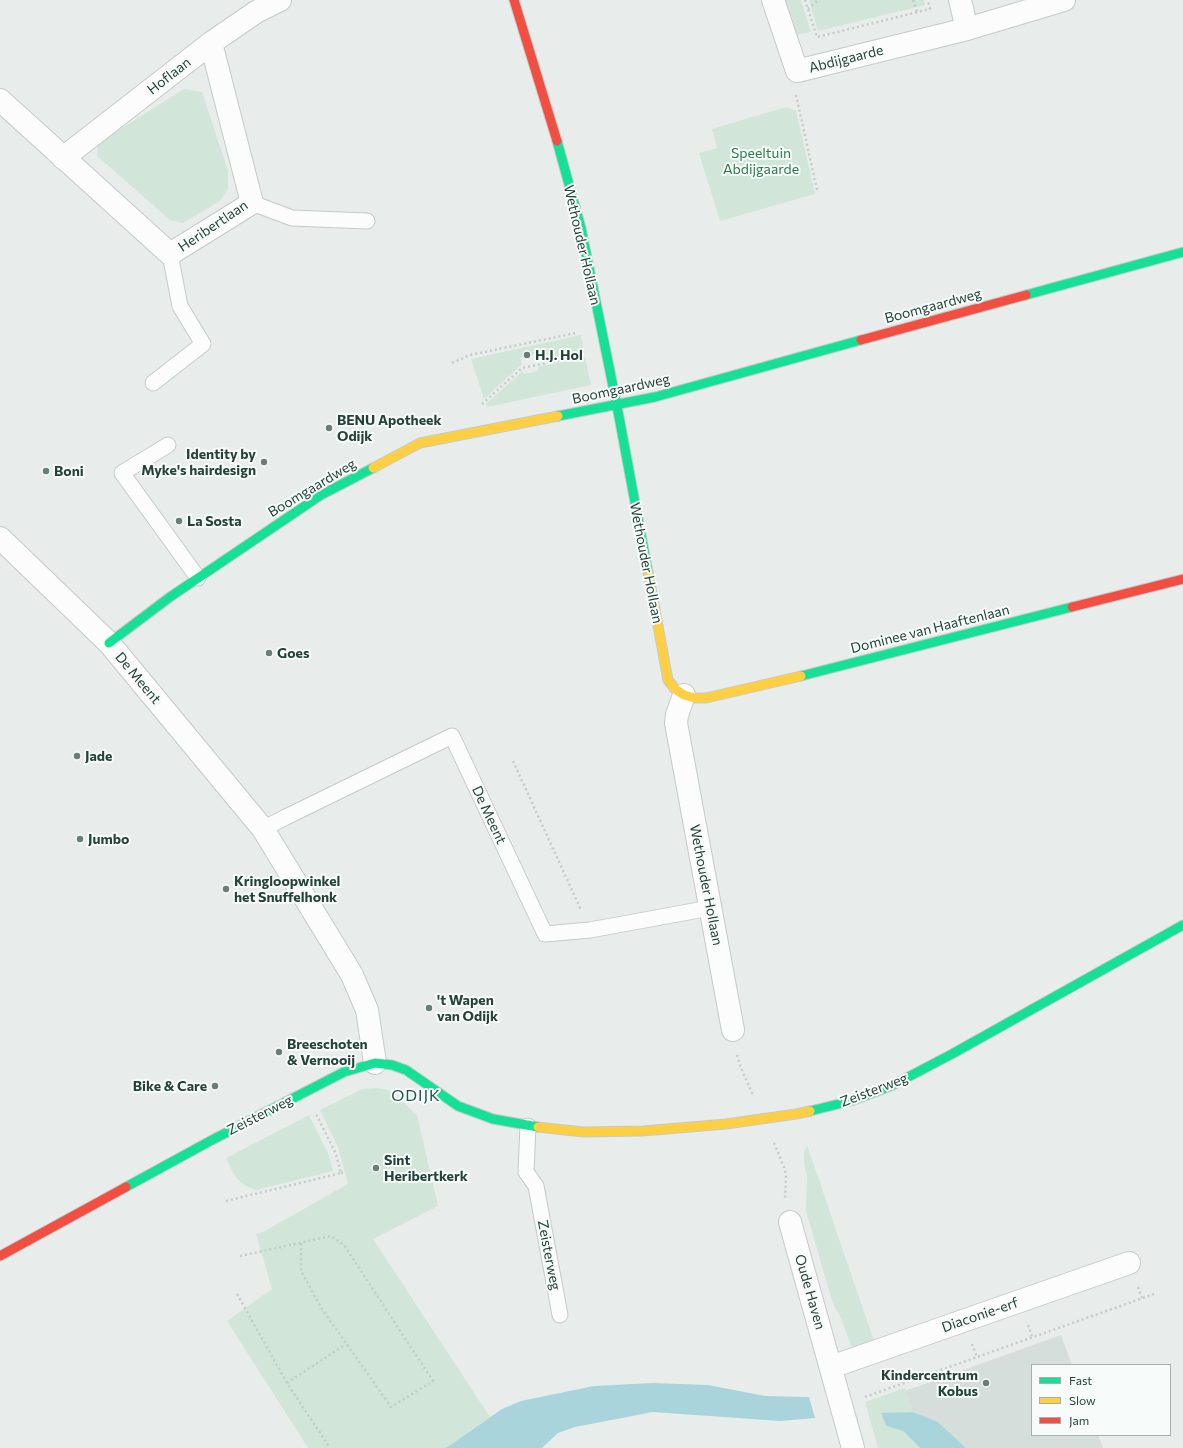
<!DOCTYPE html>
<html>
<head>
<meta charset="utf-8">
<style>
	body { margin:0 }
	#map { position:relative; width:1183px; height:1448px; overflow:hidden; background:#e8edeb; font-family:Commissioner,sans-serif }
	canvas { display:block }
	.legend { position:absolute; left:1031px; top:1364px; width:140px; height:72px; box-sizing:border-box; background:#f7fbf9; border:1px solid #a3b1ad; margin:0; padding:5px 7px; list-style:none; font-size:12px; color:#24423a }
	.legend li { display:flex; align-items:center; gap:8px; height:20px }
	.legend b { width:20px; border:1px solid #a3b1ad }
</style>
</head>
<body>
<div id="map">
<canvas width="1183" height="1448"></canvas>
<ul class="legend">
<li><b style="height:5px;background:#16e098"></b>Fast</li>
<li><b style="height:5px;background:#ffcf43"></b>Slow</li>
<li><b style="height:5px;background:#f24e42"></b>Jam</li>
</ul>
</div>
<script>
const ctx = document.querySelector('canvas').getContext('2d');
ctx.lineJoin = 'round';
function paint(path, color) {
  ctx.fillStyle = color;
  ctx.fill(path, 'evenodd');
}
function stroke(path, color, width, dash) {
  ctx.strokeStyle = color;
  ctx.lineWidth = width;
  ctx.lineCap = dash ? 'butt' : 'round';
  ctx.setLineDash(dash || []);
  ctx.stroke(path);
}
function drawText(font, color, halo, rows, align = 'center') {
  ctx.font = font + ' Commissioner,sans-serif';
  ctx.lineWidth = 4;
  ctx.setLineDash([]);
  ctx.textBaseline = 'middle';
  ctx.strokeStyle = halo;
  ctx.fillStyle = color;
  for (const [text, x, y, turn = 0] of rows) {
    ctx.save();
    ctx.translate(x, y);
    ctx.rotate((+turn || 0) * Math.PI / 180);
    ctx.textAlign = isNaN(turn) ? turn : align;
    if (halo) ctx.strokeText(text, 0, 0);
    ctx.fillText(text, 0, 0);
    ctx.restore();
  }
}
paint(new Path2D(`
	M 1061,1335 L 1072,1365 L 1032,1365 L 1032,1435 L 1098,1435 L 1103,1448 L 966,1448 L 938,1422 L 913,1412 L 905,1391 Z`), '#d6dedb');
paint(new Path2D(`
	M 784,0 L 801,0 L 811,32 L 796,35 Z
	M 809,0 L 924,0 L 925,5 L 818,31 Z
	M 184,89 L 202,92 L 228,171 L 228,189 L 220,201 L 183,223 L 170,220 L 97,156 L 98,143 Z
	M 786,107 L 796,111 L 815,194 L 720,221 L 699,153 L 717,148 L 712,129 Z
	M 581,335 L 584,352 L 538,361 L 536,354 L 531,356 L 528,349 L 525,350 L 526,356 L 520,358 L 522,364 L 484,399 L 471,359 Z
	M 585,357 L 591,385 L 487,407 L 486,404 L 523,371 L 524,374 L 538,371 L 538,367 Z
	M 375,1088 L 384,1089 L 392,1092 L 417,1115 L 438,1206 L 373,1239 L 490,1417 L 446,1448 L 308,1448 L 227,1321 L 272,1289 L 256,1234 L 263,1232 L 348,1184 L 338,1147 L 320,1110 L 362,1089 Z
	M 309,1115 L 328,1153 L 333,1171 L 256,1190 C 237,1184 234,1175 226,1158 Z
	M 807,1145 L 874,1341 L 852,1348 L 840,1316 L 833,1304 L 806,1211 L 807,1179 L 804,1160 L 804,1153 Z
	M 905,1388 L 913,1412 L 881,1414 L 886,1426 L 903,1431 L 920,1448 L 878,1448 L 865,1402 Z`), '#d1e6d8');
paint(new Path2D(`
	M 653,1383 L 708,1385 L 765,1396 L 809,1397 L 815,1418 L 780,1421 L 653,1412 L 575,1427 L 558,1433 L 542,1448 L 446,1448 L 502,1409 L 521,1401 L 594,1386 Z
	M 913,1412 L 938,1422 L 966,1448 L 920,1448 L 903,1431 L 886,1426 L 881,1413 Z`), '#a9d4db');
const lane = new Path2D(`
	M 252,203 L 292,218 L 367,221
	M 153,383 L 203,344 L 180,306 L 170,254
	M 168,445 L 122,473 L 198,578
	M 263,829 L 286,817 L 452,736 L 545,934 L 590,930 L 710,908
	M 528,1126 L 526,1172 L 536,1186 L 560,1315`);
const street = new Path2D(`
	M 773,0 L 797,71 L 967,29 L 1064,0
	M 960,0 L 967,29
	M 0,100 L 170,254 L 252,203 L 211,43
	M 63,158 L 211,43 L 256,12 L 280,0
	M 0,538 L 109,643 L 263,829 L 352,975 L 367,1010 L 375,1063
	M 684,695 L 677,715 L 676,723 L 733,1030
	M 790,1222 L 853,1448
	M 831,1367 L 1129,1263`);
const fast = new Path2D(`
	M 557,141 L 581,228 L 617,406 L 648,572
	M 1026,295 L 1183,252
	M 558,416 L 655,397 L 861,340
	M 109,643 L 170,597 L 321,495 L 373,468
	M 801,676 L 1072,607
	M 810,1111 L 851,1101 L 893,1085 L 952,1054 L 1183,925
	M 126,1187 L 212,1140 L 344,1072 L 375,1063 L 392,1065 L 406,1070 L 458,1106 L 493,1119 L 538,1127`);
const slow = new Path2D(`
	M 373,468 L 420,443 L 558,416
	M 648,572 L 668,680 L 675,689 L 684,695 L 695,698 L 706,698 L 801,676
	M 538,1127 L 583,1132 L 643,1131 L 726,1124 L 796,1114 L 810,1111`);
const jam = new Path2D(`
	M 514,0 L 557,141
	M 861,340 L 1026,295
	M 1072,607 L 1183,579
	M 0,1256 L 126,1187`);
stroke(lane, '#c5cac8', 17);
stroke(street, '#c5cac8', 24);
stroke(fast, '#c3cbc8', 11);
stroke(slow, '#c3cbc8', 11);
stroke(jam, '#c3cbc8', 11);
stroke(new Path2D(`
	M 805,0 L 817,37 L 930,9 L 928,0
	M 913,0 L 917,12
	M 808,9 L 818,0
	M 796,95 L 817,190
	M 452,363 L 470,355 L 576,333
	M 482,404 L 522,368 L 582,356
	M 513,761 L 581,910
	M 737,1055 L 741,1068 L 753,1095
	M 774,1143 L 784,1167 L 786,1175 L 785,1198
	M 341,1173 L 345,1172
	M 226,1201 L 341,1173 L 336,1154 L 316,1114
	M 240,1256 L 331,1236 L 344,1245 L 433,1381 L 391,1407 L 322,1309 L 301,1271 L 301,1243
	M 1138,1287 L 1142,1298
	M 237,1294 L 287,1383 L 330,1448
	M 1028,1325 L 1032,1337
	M 972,1344 L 977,1357
	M 287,1383 L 346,1344
	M 865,1397 L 1154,1294`), '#c3ccca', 2.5, [2, 3]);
stroke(lane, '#fcfcfc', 15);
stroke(street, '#fcfcfc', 22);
stroke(fast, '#16e098', 9);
stroke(slow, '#ffcf43', 9);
stroke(jam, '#f24e42', 9);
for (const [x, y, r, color] of [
	[527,355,4,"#697e78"],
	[329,428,4,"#697e78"],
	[264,462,4,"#697e78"],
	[46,471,4,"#697e78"],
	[179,521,4,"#697e78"],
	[269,653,4,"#697e78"],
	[77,756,4,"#697e78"],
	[80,839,4,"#697e78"],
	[226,889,4,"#697e78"],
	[429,1008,4,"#697e78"],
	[279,1052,4,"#697e78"],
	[215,1086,4,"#697e78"],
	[376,1168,4,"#697e78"],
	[986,1383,4,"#697e78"]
]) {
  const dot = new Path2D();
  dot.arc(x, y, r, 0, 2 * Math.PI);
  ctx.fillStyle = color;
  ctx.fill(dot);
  stroke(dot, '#f7fbf9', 1.5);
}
drawText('14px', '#24423a', '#f7fbf9', [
	["Abdijgaarde",846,59,-14],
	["Hoflaan",169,76,-38],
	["Heribertlaan",213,226,-34],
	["Wethouder Hollaan",582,245,77],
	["Boomgaardweg",933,306,-15],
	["Boomgaardweg",621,389,-12],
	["Boomgaardweg",312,488,-31],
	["Wethouder Hollaan",646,563,79],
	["Dominee van Haaftenlaan",930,629,-14],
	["De Meent",138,678,50],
	["De Meent",489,815,65],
	["Wethouder Hollaan",706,885,79],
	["Zeisterweg",874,1090,-21],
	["Zeisterweg",260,1115,-27],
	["Zeisterweg",549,1255,79],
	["Oude Haven",810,1292,74],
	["Diaconie-erf",980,1315,-19]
]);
drawText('14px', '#2d7a4b', '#f7fbf9', [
	["Speeltuin",761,153],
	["Abdijgaarde",761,169]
]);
drawText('bold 14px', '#24423a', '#f7fbf9', [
	["H.J. Hol",535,355],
	["BENU Apotheek",337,420],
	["Odijk",337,436],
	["Identity by",256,454,"right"],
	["Myke's hairdesign",256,470,"right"],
	["Boni",54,471],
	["La Sosta",187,521],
	["Goes",277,653],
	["Jade",85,756],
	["Jumbo",88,839],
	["Kringloopwinkel",234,881],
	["het Snuffelhonk",234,897],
	["'t Wapen",437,1000],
	["van Odijk",437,1016],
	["Breeschoten",287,1044],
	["& Vernooij",287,1060],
	["Bike & Care",207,1086,"right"],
	["Sint",384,1160],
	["Heribertkerk",384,1176],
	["Kindercentrum",978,1375,"right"],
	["Kobus",978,1391,"right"]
], 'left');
ctx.letterSpacing = '1px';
drawText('16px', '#1f5548', '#f7fbf9', [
	["ODIJK",416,1096]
]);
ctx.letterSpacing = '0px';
</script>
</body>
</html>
